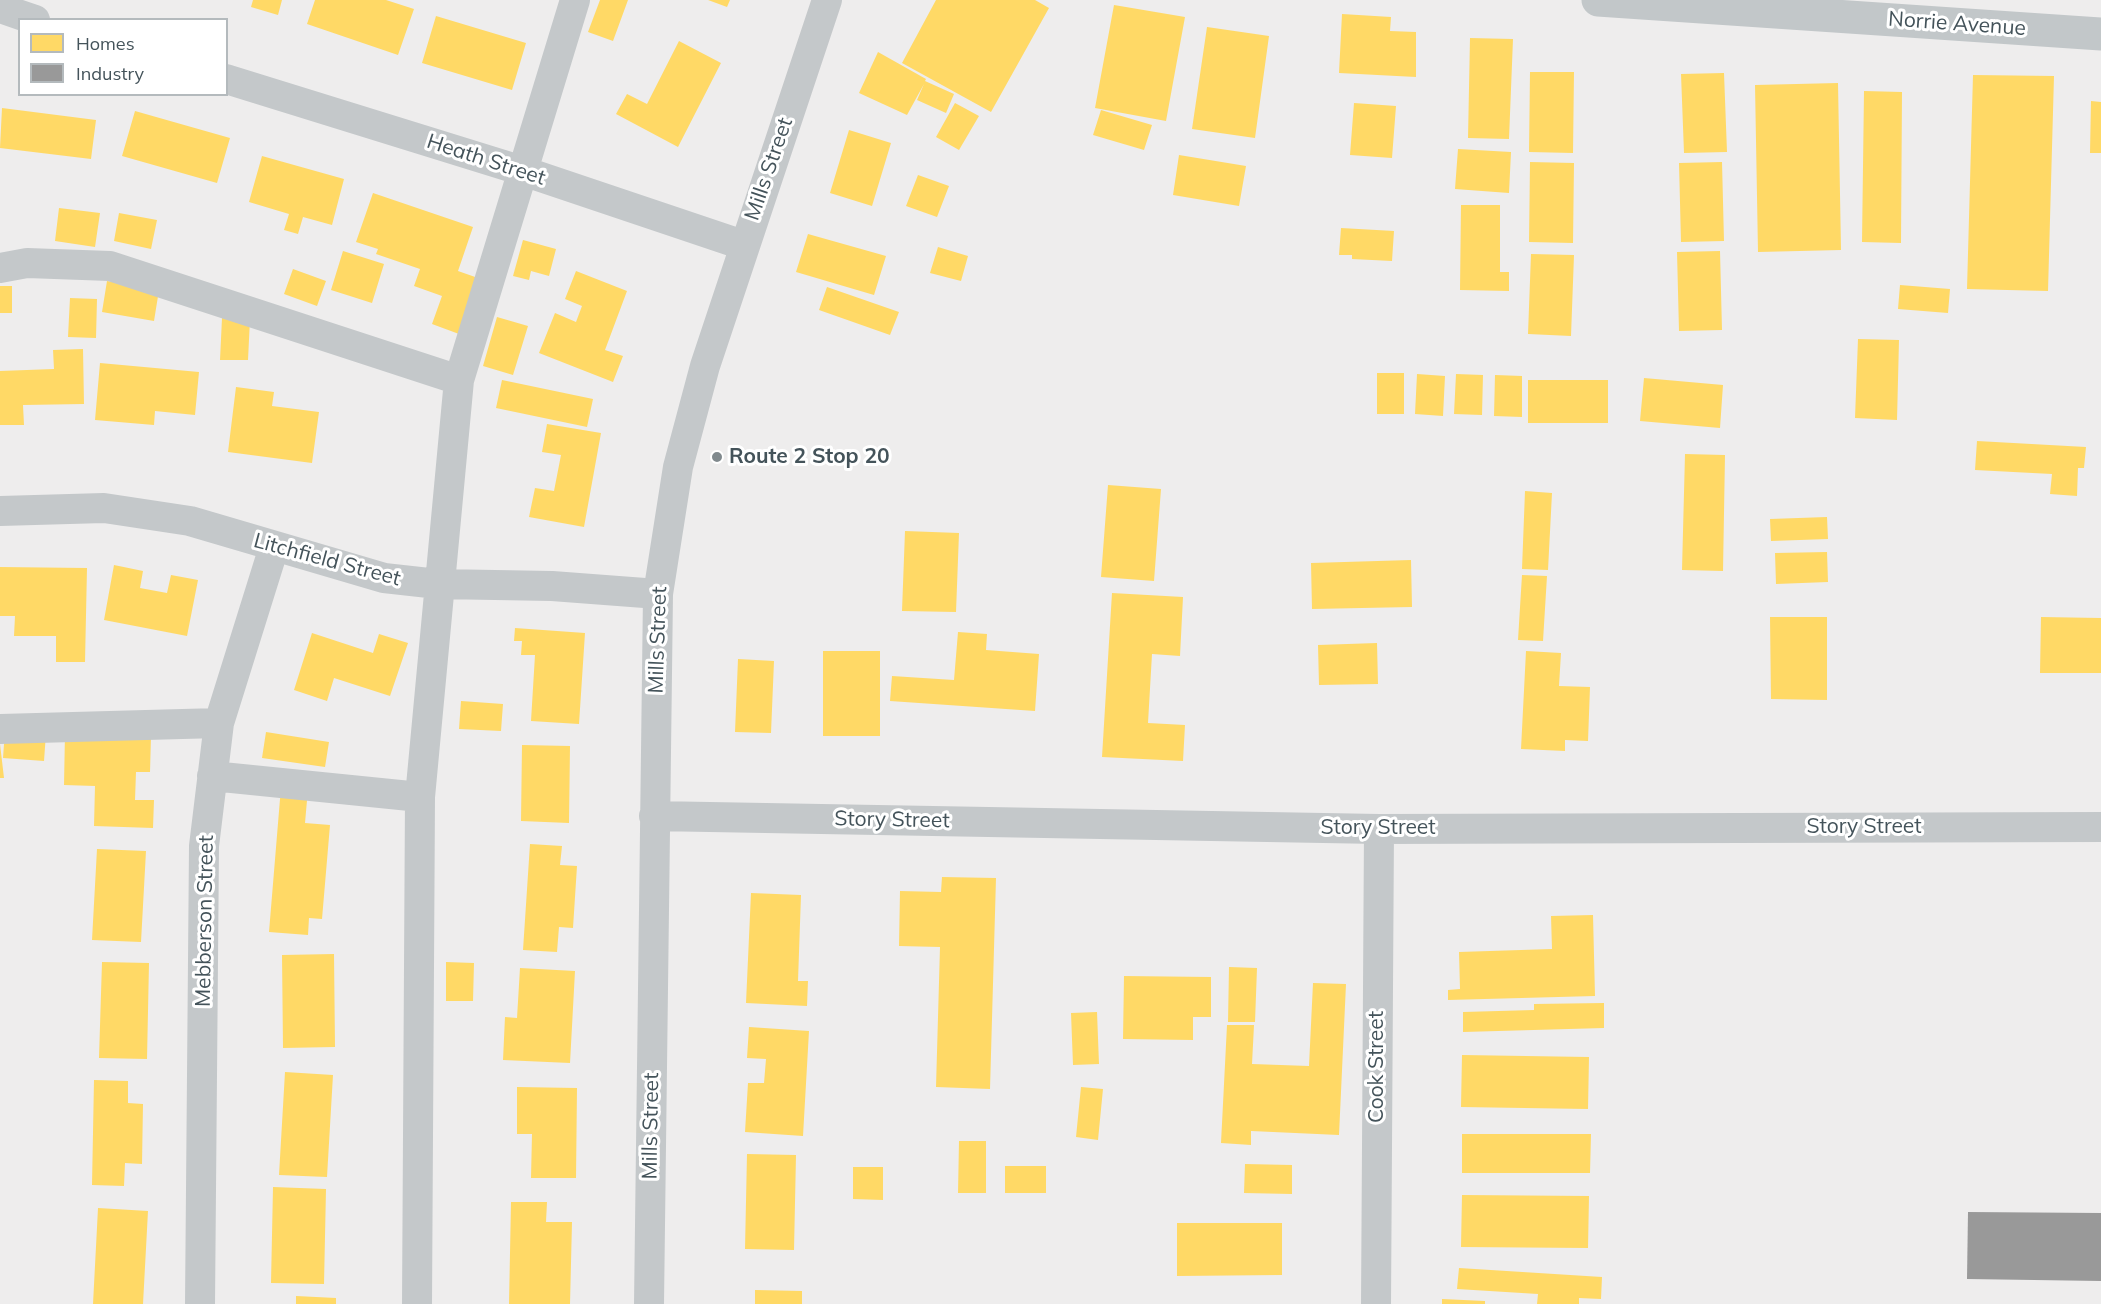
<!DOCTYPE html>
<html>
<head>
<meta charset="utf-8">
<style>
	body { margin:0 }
	#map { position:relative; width:2101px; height:1304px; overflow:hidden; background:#eeeded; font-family:Mulish,sans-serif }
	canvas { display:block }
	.legend { position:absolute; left:18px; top:18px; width:210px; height:78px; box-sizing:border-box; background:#fff; border:2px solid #b4babd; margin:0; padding:8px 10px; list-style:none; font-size:18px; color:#44535a }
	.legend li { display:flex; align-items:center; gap:12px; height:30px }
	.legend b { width:30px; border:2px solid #b4babd }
</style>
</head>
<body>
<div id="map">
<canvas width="2101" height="1304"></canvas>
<ul class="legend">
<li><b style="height:16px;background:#ffd966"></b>Homes</li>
<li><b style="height:16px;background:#999"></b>Industry</li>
</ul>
</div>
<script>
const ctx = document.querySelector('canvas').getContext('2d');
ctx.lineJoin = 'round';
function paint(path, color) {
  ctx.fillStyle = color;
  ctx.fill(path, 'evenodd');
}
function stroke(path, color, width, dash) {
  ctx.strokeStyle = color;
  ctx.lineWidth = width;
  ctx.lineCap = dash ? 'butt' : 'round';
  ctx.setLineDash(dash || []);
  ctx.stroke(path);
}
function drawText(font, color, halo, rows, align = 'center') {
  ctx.font = font + ' Mulish,sans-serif';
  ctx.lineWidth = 6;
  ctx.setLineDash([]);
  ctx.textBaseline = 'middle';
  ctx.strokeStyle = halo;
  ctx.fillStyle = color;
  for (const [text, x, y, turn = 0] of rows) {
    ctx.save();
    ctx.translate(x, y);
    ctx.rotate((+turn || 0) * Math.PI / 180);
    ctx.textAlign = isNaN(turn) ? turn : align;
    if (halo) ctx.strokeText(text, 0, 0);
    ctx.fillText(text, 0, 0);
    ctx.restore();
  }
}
paint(new Path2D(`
	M 253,0 L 282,0 L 278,15 L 251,7 Z
	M 315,0 L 386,0 L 414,9 L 398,55 L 307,24 Z
	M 600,0 L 628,0 L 613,41 L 588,32 Z
	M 708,0 L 730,0 L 727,7 Z
	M 936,0 L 1035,0 L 1049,8 L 991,112 L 902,63 Z
	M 1114,5 L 1185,17 L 1166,121 L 1095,108 Z
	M 1342,14 L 1391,17 L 1390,31 L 1416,32 L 1416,77 L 1339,73 Z
	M 436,16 L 526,43 L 512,90 L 422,63 Z
	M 1207,27 L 1269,36 L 1255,138 L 1192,129 Z
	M 1470,38 L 1513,39 L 1509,139 L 1468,138 Z
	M 679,41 L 721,63 L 678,147 L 616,114 L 627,94 L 647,104 Z
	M 878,52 L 926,79 L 925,81 L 954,94 L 946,113 L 917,100 L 924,84 L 907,115 L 859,93 Z
	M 1530,72 L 1574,72 L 1573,153 L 1529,152 Z
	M 1724,73 L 1727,152 L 1684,153 L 1681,74 Z
	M 1973,75 L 2054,76 L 2048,291 L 1967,289 Z
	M 1838,83 L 1841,250 L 1758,252 L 1755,85 Z
	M 1864,91 L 1902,92 L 1901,243 L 1862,242 Z
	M 2091,101 L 2101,102 L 2101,153 L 2090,153 Z
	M 955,103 L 979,116 L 959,150 L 936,137 Z
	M 1354,103 L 1396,106 L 1392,158 L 1350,155 Z
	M 2,108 L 96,120 L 91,159 L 0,148 Z
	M 1101,110 L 1152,125 L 1144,150 L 1093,135 Z
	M 135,111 L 230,138 L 217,183 L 122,156 Z
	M 849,130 L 891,143 L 872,206 L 830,193 Z
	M 1458,149 L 1511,152 L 1509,193 L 1455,189 Z
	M 1179,155 L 1246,166 L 1239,206 L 1173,195 Z
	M 262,156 L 344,179 L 332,225 L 303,217 L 298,234 L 284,230 L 289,214 L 249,202 Z
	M 1530,162 L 1574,163 L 1573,243 L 1529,242 Z
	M 1722,162 L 1724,241 L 1681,242 L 1679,163 Z
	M 918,175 L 949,186 L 937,217 L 906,206 Z
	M 373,193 L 473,227 L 458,271 L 478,278 L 459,334 L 432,324 L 442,296 L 414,286 L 420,269 L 376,254 L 378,249 L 356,242 Z
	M 1461,205 L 1500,205 L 1500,272 L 1509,272 L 1509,291 L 1460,290 Z
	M 59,208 L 100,213 L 95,247 L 55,241 Z
	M 119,213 L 157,220 L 151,249 L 114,241 Z
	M 1341,228 L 1394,231 L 1392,261 L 1352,259 L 1352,255 L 1339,255 Z
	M 808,234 L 886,256 L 874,295 L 796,272 Z
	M 523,240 L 556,249 L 549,276 L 531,271 L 529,280 L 513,276 Z
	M 938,247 L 968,256 L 961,281 L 930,273 Z
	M 343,251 L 384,264 L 372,303 L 331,290 Z
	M 1720,251 L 1722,330 L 1679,331 L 1677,252 Z
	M 1531,254 L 1574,255 L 1571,336 L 1528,334 Z
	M 293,269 L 326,281 L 317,306 L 284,294 Z
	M 576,271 L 627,291 L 605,350 L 623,356 L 613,382 L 539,353 L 555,313 L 576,322 L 582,306 L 565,299 Z
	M 107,281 L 159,290 L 154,321 L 102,312 Z
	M 1900,285 L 1950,289 L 1948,313 L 1898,309 Z
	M 0,286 L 12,286 L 12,313 L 0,313 Z
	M 827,287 L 899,312 L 890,335 L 819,310 Z
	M 70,298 L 97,299 L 96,338 L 68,337 Z
	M 497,317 L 528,326 L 513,375 L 483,366 Z
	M 222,318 L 250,319 L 248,360 L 220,360 Z
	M 1858,339 L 1899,340 L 1897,420 L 1855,418 Z
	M 83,349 L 84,404 L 23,405 L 24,425 L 0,425 L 0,371 L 54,369 L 53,350 Z
	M 100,363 L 199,372 L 195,415 L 155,411 L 154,425 L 95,420 Z
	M 1377,373 L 1404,373 L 1404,414 L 1377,414 Z
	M 1417,374 L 1445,376 L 1443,416 L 1415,414 Z
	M 1456,374 L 1483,375 L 1482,415 L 1454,414 Z
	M 1495,375 L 1522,376 L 1522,417 L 1494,416 Z
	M 1644,378 L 1723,385 L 1720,428 L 1640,421 Z
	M 502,380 L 593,399 L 587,427 L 496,408 Z
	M 1528,380 L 1608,380 L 1608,423 L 1528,423 Z
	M 236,387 L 274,392 L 272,406 L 319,412 L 312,463 L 228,452 Z
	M 547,424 L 601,433 L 584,527 L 529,517 L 535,488 L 554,491 L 561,455 L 542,452 Z
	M 1977,441 L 2086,447 L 2084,468 L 2078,468 L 2077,496 L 2050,494 L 2052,474 L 1975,470 Z
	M 1685,454 L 1725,455 L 1723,571 L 1682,570 Z
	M 1108,485 L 1161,489 L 1154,581 L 1101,577 Z
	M 1525,491 L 1552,493 L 1548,570 L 1522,569 Z
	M 1827,517 L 1828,539 L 1771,541 L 1770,519 Z
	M 905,531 L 959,533 L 956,612 L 902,611 Z
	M 1827,552 L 1828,582 L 1776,584 L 1775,553 Z
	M 1411,560 L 1412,607 L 1312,609 L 1311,563 Z
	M 114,565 L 143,571 L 140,588 L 167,593 L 171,575 L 198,580 L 187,636 L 104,620 Z
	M 0,567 L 87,568 L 85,662 L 56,662 L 56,636 L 14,636 L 15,616 L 0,616 Z
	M 1522,575 L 1547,576 L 1543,641 L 1518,640 Z
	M 1112,593 L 1183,597 L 1180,656 L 1152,654 L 1148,723 L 1185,725 L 1183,761 L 1102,757 Z
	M 1770,617 L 1827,617 L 1827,700 L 1771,699 Z
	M 2041,617 L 2101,618 L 2101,673 L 2040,673 Z
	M 515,628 L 585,633 L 579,724 L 531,721 L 535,655 L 521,655 L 522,641 L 514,641 Z
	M 958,632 L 987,634 L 986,650 L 1039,654 L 1035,711 L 890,701 L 892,676 L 954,680 Z
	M 312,633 L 373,653 L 379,634 L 408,643 L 390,696 L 334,678 L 327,701 L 294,690 Z
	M 1377,643 L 1378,684 L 1319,685 L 1318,645 Z
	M 823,651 L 880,651 L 880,736 L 823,736 Z
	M 1526,651 L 1561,653 L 1559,686 L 1590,687 L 1588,741 L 1565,740 L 1565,751 L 1521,749 Z
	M 738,659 L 774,661 L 771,733 L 735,732 Z
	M 461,701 L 503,704 L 501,731 L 459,729 Z
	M 5,730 L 46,733 L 44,761 L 3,758 Z
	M 266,732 L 329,742 L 325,767 L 262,758 Z
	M 65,733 L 151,736 L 150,772 L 136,772 L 135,800 L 154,800 L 153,828 L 94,826 L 95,786 L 64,785 Z
	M 0,744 L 4,778 L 0,778 Z
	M 522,745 L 570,746 L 569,823 L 521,821 Z
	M 281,787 L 308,789 L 305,823 L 330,825 L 322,919 L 309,918 L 308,935 L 269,932 Z
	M 530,844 L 562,846 L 560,865 L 577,866 L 573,928 L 559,927 L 557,952 L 523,950 Z
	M 97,849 L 146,851 L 141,942 L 92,940 Z
	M 942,877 L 996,878 L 990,1089 L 936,1087 L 940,947 L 899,946 L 900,891 L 941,892 Z
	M 751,893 L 801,895 L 798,981 L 808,981 L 807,1006 L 746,1003 Z
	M 1593,915 L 1595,996 L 1448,1000 L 1448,990 L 1460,989 L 1459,952 L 1552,949 L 1551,916 Z
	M 334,954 L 335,1047 L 283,1048 L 282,955 Z
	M 102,962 L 149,963 L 147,1059 L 99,1058 Z
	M 446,962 L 474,963 L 473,1001 L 446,1001 Z
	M 1229,967 L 1257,968 L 1255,1022 L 1228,1022 Z
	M 520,968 L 575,971 L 570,1063 L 503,1060 L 505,1017 L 517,1018 Z
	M 1124,976 L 1211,977 L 1211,1017 L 1193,1017 L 1193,1040 L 1123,1039 Z
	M 1313,983 L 1346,984 L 1339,1135 L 1251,1131 L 1251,1145 L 1221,1143 L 1227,1025 L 1254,1025 L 1252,1064 L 1309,1066 Z
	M 1604,1003 L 1604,1028 L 1463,1032 L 1463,1012 L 1534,1010 L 1534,1004 Z
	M 1097,1012 L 1099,1064 L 1073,1065 L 1071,1013 Z
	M 749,1027 L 809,1031 L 803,1136 L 745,1132 L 748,1083 L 764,1083 L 766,1059 L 747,1058 Z
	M 1462,1055 L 1589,1057 L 1588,1109 L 1461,1107 Z
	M 285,1072 L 333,1075 L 327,1177 L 279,1175 Z
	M 94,1080 L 128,1081 L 128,1103 L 143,1104 L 142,1164 L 125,1163 L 124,1186 L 92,1185 Z
	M 517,1087 L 577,1088 L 576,1178 L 531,1178 L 532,1134 L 517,1134 Z
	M 1081,1087 L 1103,1089 L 1098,1140 L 1076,1137 Z
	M 1462,1134 L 1591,1134 L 1590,1173 L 1462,1173 Z
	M 959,1141 L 986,1141 L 986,1193 L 958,1193 Z
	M 747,1154 L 796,1155 L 794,1250 L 745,1249 Z
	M 1245,1164 L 1292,1165 L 1292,1194 L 1244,1193 Z
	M 1005,1166 L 1046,1166 L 1046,1193 L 1005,1193 Z
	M 853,1167 L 883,1167 L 883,1200 L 853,1199 Z
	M 273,1187 L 326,1189 L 324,1284 L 271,1283 Z
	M 1462,1195 L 1589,1196 L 1588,1248 L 1461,1247 Z
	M 511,1202 L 547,1202 L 546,1222 L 572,1222 L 570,1304 L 509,1304 Z
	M 98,1208 L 148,1211 L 143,1304 L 93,1304 Z
	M 1177,1223 L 1282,1223 L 1282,1275 L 1177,1276 Z
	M 1459,1268 L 1602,1277 L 1601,1299 L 1579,1298 L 1579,1304 L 1537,1304 L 1538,1294 L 1457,1289 Z
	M 755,1290 L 802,1291 L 802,1304 L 755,1304 Z
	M 296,1296 L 336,1298 L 336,1304 L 296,1304 Z
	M 1442,1299 L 1485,1301 L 1485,1304 L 1442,1304 Z`), '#ffd966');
paint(new Path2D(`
	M 1968,1212 L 2101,1213 L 2101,1281 L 1967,1279 Z`), '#999');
stroke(new Path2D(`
	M 0,8 L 35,20
	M 226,79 L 523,171 L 743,245
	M 0,268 L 27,263 L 110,266 L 459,380
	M 0,511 L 104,508 L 190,521 L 384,578 L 438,584 L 552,586 L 658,594
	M 0,729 L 219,723
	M 212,776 L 420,797
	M 654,816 L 1379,829 L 2101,827
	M 200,1304 L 204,846 L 219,723 L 274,547
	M 417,1304 L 420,797 L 459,380 L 575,0
	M 649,1304 L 658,594 L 678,467 L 705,366 L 827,0
	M 1376,1304 L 1379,829`), '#c4c8ca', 30);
stroke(new Path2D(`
	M 1598,0 L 2101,34`), '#c2c7c9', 33);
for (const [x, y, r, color] of [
	[717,457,6,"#80898d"]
]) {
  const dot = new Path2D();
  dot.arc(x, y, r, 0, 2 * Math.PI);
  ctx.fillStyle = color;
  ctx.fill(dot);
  stroke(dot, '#fff', 2);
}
drawText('21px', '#44535a', '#fff', [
	["Norrie Avenue",1957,24,4],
	["Heath Street",486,160,18],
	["Mills Street",769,169,-71],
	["Litchfield Street",327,560,15],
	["Mills Street",658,640,-88],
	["Story Street",892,820,1],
	["Story Street",1864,827],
	["Story Street",1378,828],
	["Mebberson Street",205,921,-89],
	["Cook Street",1377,1067,-90],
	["Mills Street",651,1126,-89]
]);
drawText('bold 21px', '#44535a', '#fff', [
	["Route 2 Stop 20",729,457]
], 'left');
</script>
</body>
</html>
